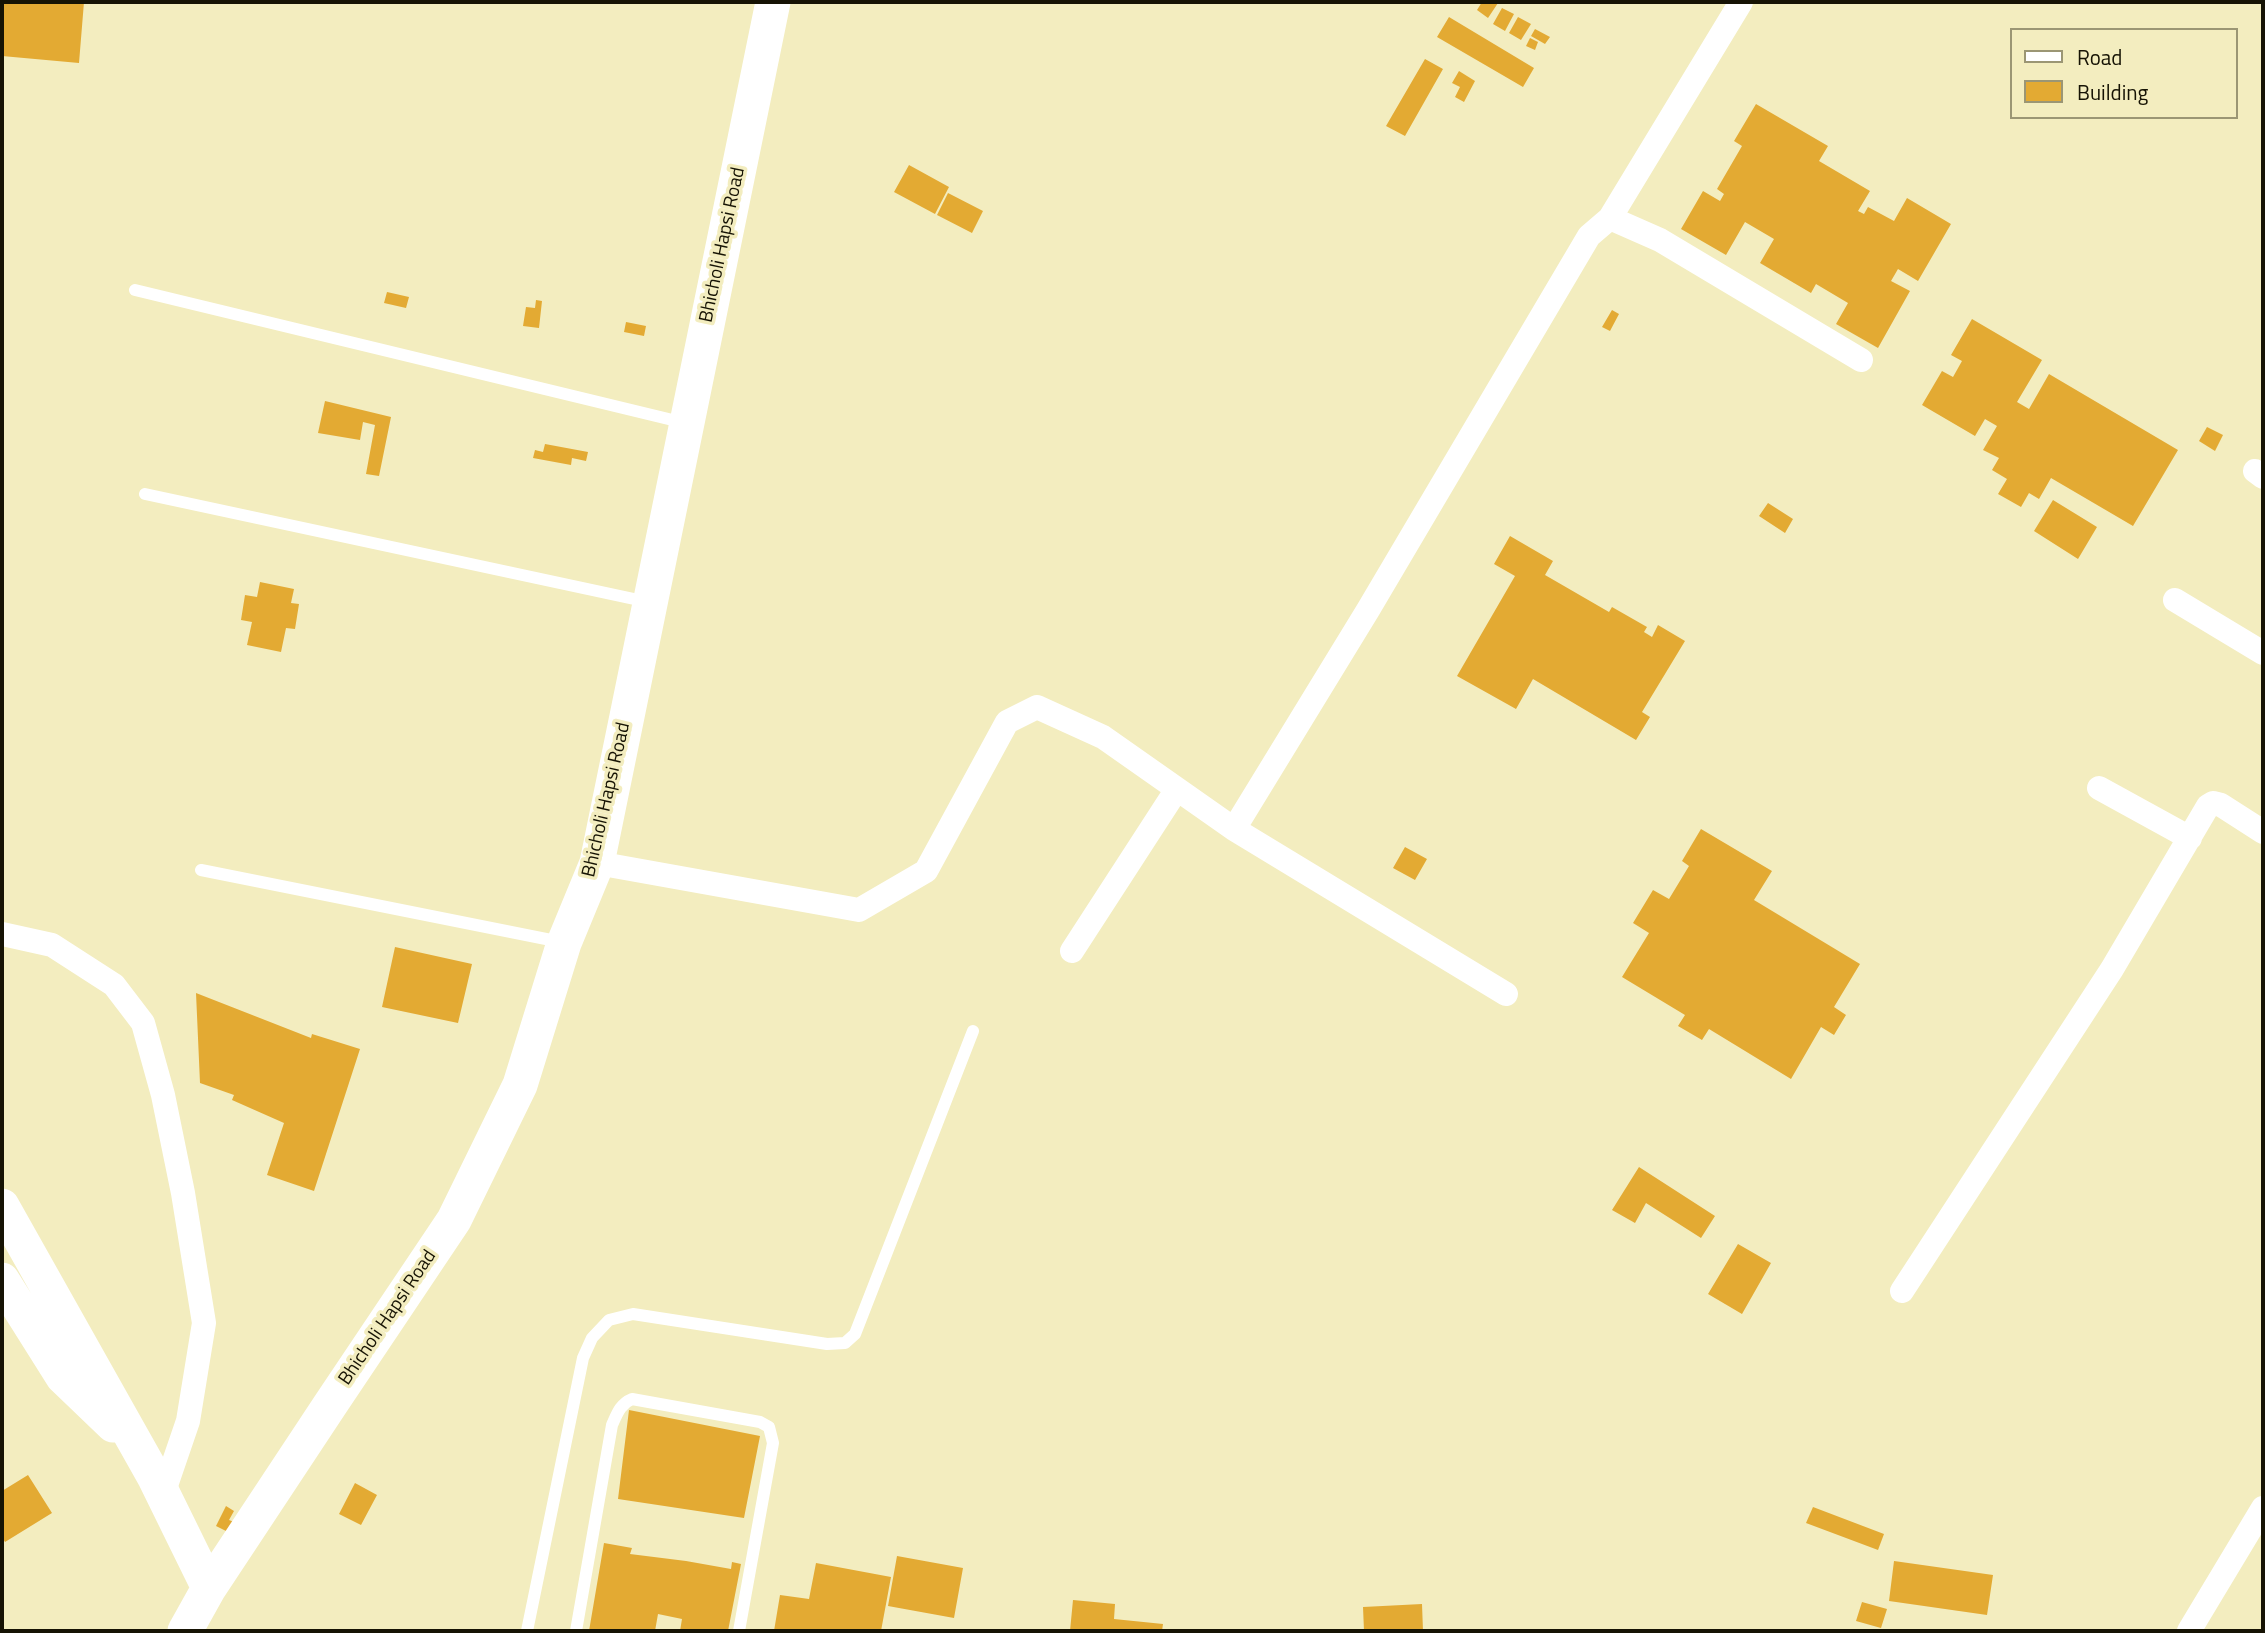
<!DOCTYPE html>
<html>
<head>
<meta charset="utf-8">
<style>
	body { margin:0 }
	#map { position:relative; width:2265px; height:1633px; overflow:hidden; background:#f3edbf; font-family:"Titillium Web",sans-serif }
	canvas { display:block }
	.frame { position:absolute; inset:0; border:4px solid #161304; pointer-events:none }
	.legend { position:absolute; left:2010px; top:28px; width:228px; height:91px; box-sizing:border-box; background:#f3edbf; border:2px solid #9b9674; margin:0; padding:9px 12px; list-style:none; font-size:21px; color:#161304 }
	.legend li { display:flex; align-items:center; gap:14px; height:35px }
	.legend b { width:35px; border:2px solid #9b9674 }
</style>
</head>
<body>
<div id="map">
<canvas width="2265" height="1633"></canvas>
<div class="frame"></div>
<ul class="legend">
<li><b style="height:9px;background:#fff"></b>Road</li>
<li><b style="height:19px;background:#e3aa33"></b>Building</li>
</ul>
</div>
<script>
const ctx = document.querySelector('canvas').getContext('2d');
ctx.lineJoin = 'round';
function paint(path, color) {
  ctx.fillStyle = color;
  ctx.fill(path, 'evenodd');
}
function stroke(path, color, width, dash) {
  ctx.strokeStyle = color;
  ctx.lineWidth = width;
  ctx.lineCap = dash ? 'butt' : 'round';
  ctx.setLineDash(dash || []);
  ctx.stroke(path);
}
function drawText(font, color, halo, rows, align = 'center') {
  ctx.font = font + ' "Titillium Web",sans-serif';
  ctx.lineWidth = 7;
  ctx.setLineDash([]);
  ctx.textBaseline = 'middle';
  ctx.strokeStyle = halo;
  ctx.fillStyle = color;
  for (const [text, x, y, turn = 0] of rows) {
    ctx.save();
    ctx.translate(x, y);
    ctx.rotate((+turn || 0) * Math.PI / 180);
    ctx.textAlign = isNaN(turn) ? turn : align;
    if (halo) ctx.strokeText(text, 0, 0);
    ctx.fillText(text, 0, 0);
    ctx.restore();
  }
}
paint(new Path2D(`
	M 2,2 L 84,2 L 79,63 L 2,56 Z
	M 1482,2 L 1498,3 L 1488,18 L 1477,10 Z
	M 1502,8 L 1514,14 L 1505,31 L 1493,24 Z
	M 1449,17 L 1534,68 L 1523,87 L 1437,37 Z
	M 1518,17 L 1531,24 L 1521,40 L 1509,33 Z
	M 1535,29 L 1550,37 L 1545,44 L 1531,36 Z
	M 1530,38 L 1538,42 L 1535,50 L 1526,46 Z
	M 1425,59 L 1443,69 L 1405,136 L 1386,126 Z
	M 1459,71 L 1475,81 L 1464,102 L 1455,97 L 1460,87 L 1452,83 Z
	M 1756,104 L 1828,146 L 1819,161 L 1870,191 L 1858,211 L 1864,214 L 1868,207 L 1894,221 L 1907,198 L 1951,224 L 1918,281 L 1898,269 L 1891,281 L 1910,291 L 1878,348 L 1836,324 L 1848,303 L 1816,284 L 1811,293 L 1760,263 L 1774,239 L 1745,222 L 1726,255 L 1681,229 L 1703,191 L 1720,201 L 1724,194 L 1717,189 L 1742,146 L 1734,141 Z
	M 909,165 L 949,187 L 935,214 L 894,192 Z
	M 948,193 L 983,211 L 972,233 L 937,215 Z
	M 387,292 L 409,297 L 406,308 L 384,303 Z
	M 536,300 L 542,301 L 539,328 L 523,326 L 526,307 L 535,308 Z
	M 1612,310 L 1619,314 L 1610,331 L 1602,327 Z
	M 1972,319 L 2042,360 L 2017,402 L 2029,409 L 2049,374 L 2178,450 L 2133,526 L 2051,478 L 2039,499 L 2029,493 L 2021,507 L 1998,494 L 2007,479 L 1992,470 L 1999,458 L 1983,450 L 1997,426 L 1985,419 L 1975,436 L 1922,405 L 1942,371 L 1953,377 L 1962,361 L 1951,355 Z
	M 626,322 L 646,326 L 644,336 L 624,332 Z
	M 325,401 L 391,417 L 379,476 L 366,474 L 375,425 L 363,422 L 360,440 L 318,433 Z
	M 2207,427 L 2223,435 L 2215,451 L 2199,441 Z
	M 545,444 L 588,452 L 586,461 L 572,458 L 571,465 L 533,458 L 535,450 L 543,452 Z
	M 2053,500 L 2097,527 L 2078,559 L 2034,531 Z
	M 1768,503 L 1793,519 L 1785,533 L 1759,516 Z
	M 1510,536 L 1553,561 L 1545,575 L 1609,612 L 1612,607 L 1647,627 L 1644,632 L 1652,637 L 1658,625 L 1685,641 L 1642,712 L 1650,717 L 1636,740 L 1533,679 L 1516,709 L 1457,676 L 1515,576 L 1494,564 Z
	M 260,582 L 294,589 L 291,603 L 299,604 L 295,629 L 286,628 L 281,652 L 247,645 L 252,622 L 241,620 L 245,595 L 257,597 Z
	M 1701,829 L 1772,871 L 1754,900 L 1860,964 L 1834,1007 L 1846,1015 L 1834,1035 L 1821,1027 L 1791,1079 L 1709,1029 L 1702,1040 L 1678,1026 L 1685,1015 L 1622,977 L 1649,933 L 1633,923 L 1653,890 L 1669,899 L 1689,866 L 1682,861 Z
	M 1405,847 L 1427,859 L 1415,880 L 1393,868 Z
	M 395,947 L 472,964 L 458,1023 L 382,1007 Z
	M 196,993 L 311,1038 L 312,1034 L 360,1049 L 314,1191 L 267,1175 L 284,1123 L 232,1100 L 234,1095 L 200,1083 Z
	M 1639,1167 L 1715,1216 L 1701,1238 L 1646,1203 L 1635,1223 L 1612,1210 Z
	M 1738,1244 L 1771,1263 L 1742,1314 L 1708,1294 Z
	M 629,1410 L 760,1436 L 744,1518 L 618,1499 Z
	M 28,1475 L 52,1513 L 5,1542 L 2,1537 L 2,1491 Z
	M 355,1483 L 377,1495 L 361,1525 L 339,1514 Z
	M 226,1506 L 234,1511 L 229,1520 L 239,1524 L 234,1535 L 216,1526 Z
	M 1813,1507 L 1884,1534 L 1878,1550 L 1806,1523 Z
	M 604,1543 L 632,1548 L 630,1554 L 686,1561 L 731,1569 L 732,1562 L 741,1564 L 728,1631 L 680,1631 L 682,1619 L 658,1614 L 655,1631 L 589,1631 Z
	M 897,1556 L 963,1568 L 954,1618 L 888,1606 Z
	M 1894,1561 L 1993,1575 L 1987,1615 L 1889,1601 Z
	M 816,1563 L 891,1577 L 881,1631 L 774,1631 L 780,1595 L 809,1599 Z
	M 1073,1600 L 1115,1604 L 1114,1619 L 1163,1624 L 1162,1631 L 1070,1631 Z
	M 1862,1602 L 1887,1609 L 1881,1628 L 1856,1621 Z
	M 1422,1604 L 1423,1631 L 1364,1631 L 1363,1607 Z`), '#e3aa33');
stroke(new Path2D(`
	M 135,290 L 685,423
	M 145,494 L 648,602
	M 201,870 L 561,942
	M 527,1631 L 583,1358 L 592,1338 L 609,1320 L 633,1314 L 827,1344 L 845,1343 L 855,1334 L 973,1031
	M 576,1631 L 612,1425 C 617,1414 620,1404 632,1399 L 760,1422 L 769,1427 L 773,1443 L 739,1631`), '#fff', 12);
stroke(new Path2D(`
	M 1610,218 L 1741,2
	M 2255,471 L 2263,477
	M 2175,600 L 2263,653
	M 2099,788 L 2190,838
	M 1234,829 L 1368,610 L 1589,236 L 1610,218 L 1660,240 L 1861,360
	M 597,863 L 859,910 L 926,871 L 1007,722 L 1037,707 L 1103,737 L 1234,829 L 1506,994
	M 2,934 L 52,945 L 114,985 L 143,1023 L 163,1095 L 183,1193 L 204,1323 L 188,1421 L 163,1494
	M 1072,951 L 1177,789
	M 1902,1291 L 2112,969 L 2208,806 L 2213,803 L 2221,805 L 2263,832
	M 2189,1631 L 2263,1508`), '#fff', 24);
stroke(new Path2D(`
	M 2,1206 L 155,1478 L 209,1588
	M 2,1280 L 63,1377 L 113,1425
	M 185,1631 L 209,1588 L 330,1405 L 454,1220 L 520,1085 L 564,943 L 597,863 L 773,2`), '#fff', 35);
drawText('19px', '#161304', '#f3edbf', [
	["Bhicholi Hapsi Road",723,245,-78],
	["Bhicholi Hapsi Road",607,800,-77],
	["Bhicholi Hapsi Road",388,1318,-56]
]);
</script>
</body>
</html>
